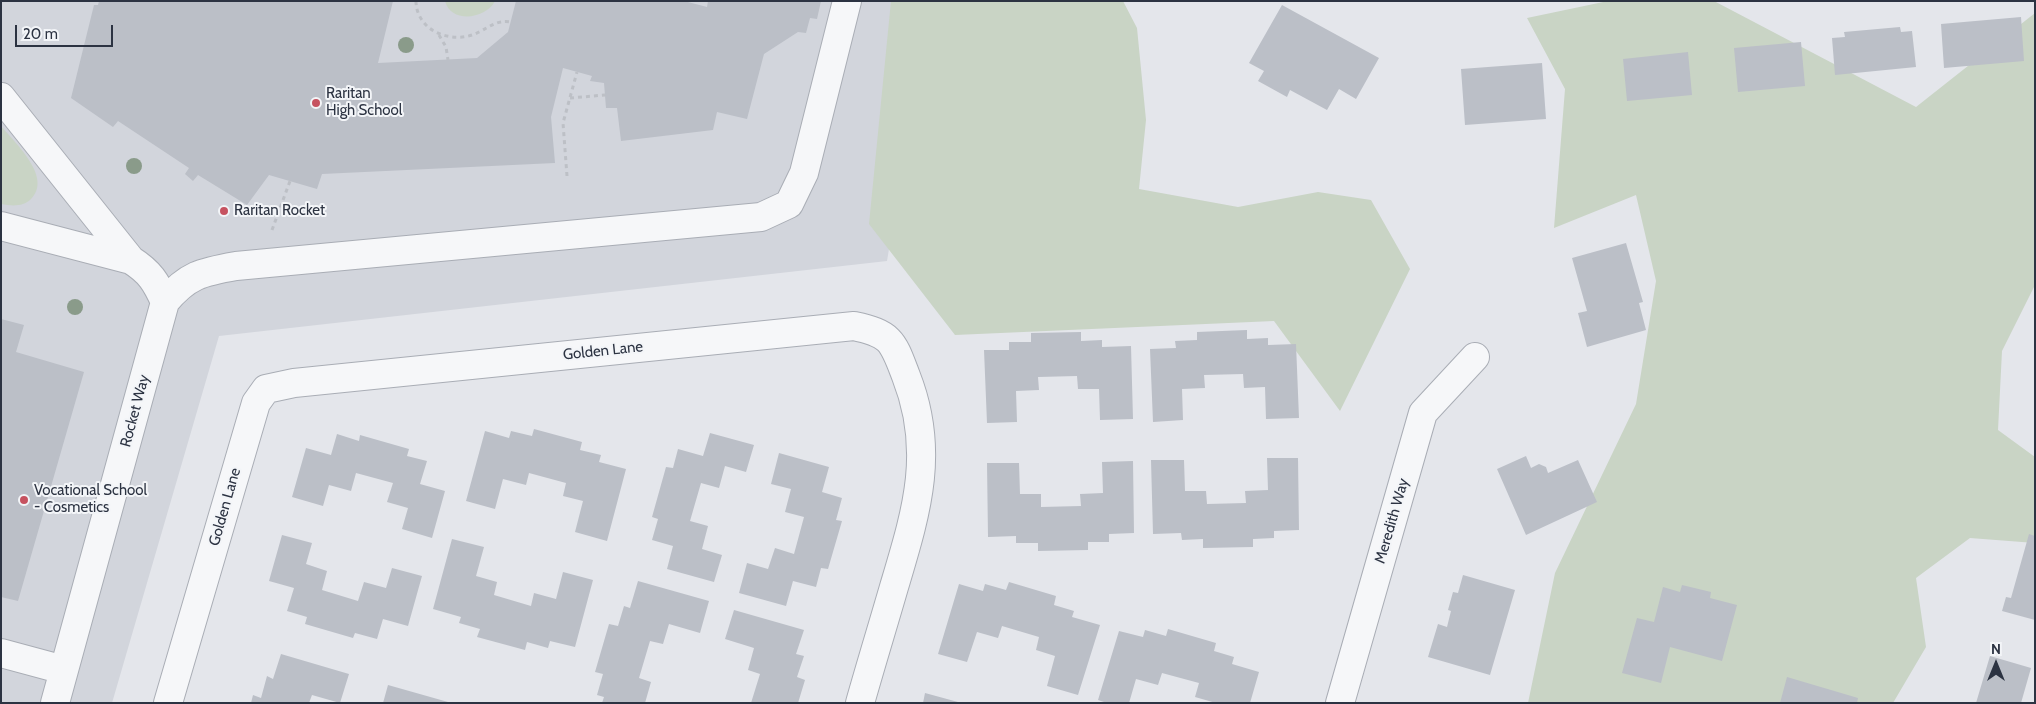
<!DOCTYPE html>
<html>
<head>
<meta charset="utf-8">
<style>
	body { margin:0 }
	#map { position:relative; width:2036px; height:704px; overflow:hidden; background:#e4e6eb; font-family:Cabin,sans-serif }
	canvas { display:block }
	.frame { position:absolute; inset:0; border:2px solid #2c3342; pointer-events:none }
	.north { position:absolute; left:1971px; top:639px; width:50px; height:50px; -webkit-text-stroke:4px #f3f5f8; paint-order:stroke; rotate:0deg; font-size:14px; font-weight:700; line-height:20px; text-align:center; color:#2c3342 }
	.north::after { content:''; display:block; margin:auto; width:18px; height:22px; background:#2c3342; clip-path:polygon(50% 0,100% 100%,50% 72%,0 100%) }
	.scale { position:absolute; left:15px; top:25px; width:98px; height:22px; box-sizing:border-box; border:2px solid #2c3342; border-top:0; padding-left:6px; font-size:15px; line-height:18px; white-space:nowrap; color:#2c3342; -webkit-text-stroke:4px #f3f5f8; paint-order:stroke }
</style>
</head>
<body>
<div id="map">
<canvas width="2036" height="704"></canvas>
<div class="frame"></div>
<div class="north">N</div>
<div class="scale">20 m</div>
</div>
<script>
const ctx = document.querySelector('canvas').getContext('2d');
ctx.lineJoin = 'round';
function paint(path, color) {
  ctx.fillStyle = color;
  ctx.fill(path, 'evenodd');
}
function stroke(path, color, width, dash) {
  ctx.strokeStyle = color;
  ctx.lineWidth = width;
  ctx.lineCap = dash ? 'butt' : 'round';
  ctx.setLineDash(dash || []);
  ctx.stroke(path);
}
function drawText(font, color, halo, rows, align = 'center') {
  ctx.font = font + ' Cabin,sans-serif';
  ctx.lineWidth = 4;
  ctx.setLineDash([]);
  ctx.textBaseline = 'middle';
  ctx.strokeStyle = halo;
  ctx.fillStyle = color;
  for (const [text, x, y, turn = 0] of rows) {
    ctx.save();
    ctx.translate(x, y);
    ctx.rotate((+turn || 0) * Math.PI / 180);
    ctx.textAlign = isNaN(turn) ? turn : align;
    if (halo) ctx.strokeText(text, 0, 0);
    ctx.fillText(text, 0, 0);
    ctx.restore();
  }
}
paint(new Path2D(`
	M 1,1 L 930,1 L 887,261 L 219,336 L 112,703 L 1,703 Z`), '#d2d5dc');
paint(new Path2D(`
	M 445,1 L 495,1 C 486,19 451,24 445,1 Z
	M 891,1 L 1123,1 L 1137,28 L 1146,120 L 1139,189 L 1238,207 L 1318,192 L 1371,200 L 1410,269 L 1340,411 L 1274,321 L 955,335 L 869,224 Z
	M 1608,1 L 1714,1 L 1916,107 L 2035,13 L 2035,285 L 2002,351 L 1998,430 L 2035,457 L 2035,543 L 1970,538 L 1916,578 L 1926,647 L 1893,703 L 1528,703 L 1555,573 L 1636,404 L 1656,281 L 1636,195 L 1554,228 L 1565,89 L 1527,18 Z
	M 1,126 C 15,143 53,177 31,199 C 23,207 12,206 1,204 Z`), '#c9d4c5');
paint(new Path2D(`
	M 99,1 L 393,1 L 378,63 L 477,58 L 508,32 L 516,1 L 684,1 L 707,7 L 708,1 L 821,1 L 817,19 L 810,18 L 806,33 L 798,32 L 764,54 L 747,119 L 717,112 L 713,130 L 621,141 L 617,108 L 606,108 L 604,83 L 590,81 L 592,76 L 563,68 L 551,117 L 555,163 L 322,174 L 317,189 L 269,175 L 247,205 L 198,175 L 193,181 L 185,174 L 189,168 L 118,121 L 113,127 L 71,98 L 94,5 L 98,5 Z
	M 1282,5 L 1379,58 L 1356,99 L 1339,89 L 1327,110 L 1290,90 L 1287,97 L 1258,81 L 1264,71 L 1249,63 Z
	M 2021,17 L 2024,61 L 1944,68 L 1941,24 Z
	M 1900,27 L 1901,32 L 1912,31 L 1916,67 L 1835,75 L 1832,38 L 1845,37 L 1844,32 Z
	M 1801,42 L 1805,86 L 1738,92 L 1734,48 Z
	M 1688,52 L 1692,95 L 1627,101 L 1623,59 Z
	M 1542,63 L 1546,119 L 1465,125 L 1461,69 Z
	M 1626,243 L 1643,302 L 1639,303 L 1646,330 L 1587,347 L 1578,313 L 1587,311 L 1572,258 Z
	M 1,319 L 24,325 L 16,352 L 84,372 L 18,601 L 1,597 Z
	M 1247,330 L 1247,339 L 1268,338 L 1268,345 L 1296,344 L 1299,418 L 1266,419 L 1265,387 L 1244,388 L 1243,374 L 1204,375 L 1205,388 L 1182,389 L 1183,420 L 1153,422 L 1150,349 L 1176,348 L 1175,341 L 1197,340 L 1197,332 Z
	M 1081,332 L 1081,341 L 1102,340 L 1102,347 L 1131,346 L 1133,419 L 1100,420 L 1099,389 L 1078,389 L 1077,376 L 1038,377 L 1039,390 L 1016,391 L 1017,422 L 987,423 L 984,350 L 1009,350 L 1009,342 L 1031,342 L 1031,333 Z
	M 534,429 L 582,442 L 580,450 L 601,455 L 599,462 L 626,469 L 607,541 L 575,532 L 583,501 L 563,496 L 566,483 L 529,473 L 526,485 L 503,479 L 495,509 L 466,501 L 485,431 L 509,438 L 511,431 L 532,436 Z
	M 710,433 L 754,445 L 746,472 L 725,466 L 719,488 L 701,483 L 690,521 L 708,526 L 702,549 L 722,555 L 714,582 L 667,569 L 673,546 L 652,540 L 658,519 L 652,517 L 666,467 L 673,468 L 678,449 L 703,456 Z
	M 337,434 L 359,441 L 360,435 L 409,449 L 407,456 L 427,461 L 420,484 L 445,491 L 432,538 L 402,529 L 408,508 L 387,502 L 393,483 L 356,473 L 351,491 L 329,485 L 323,506 L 292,497 L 306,448 L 331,455 Z
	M 779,453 L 829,467 L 822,492 L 842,498 L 836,520 L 842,521 L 828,569 L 821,568 L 816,587 L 793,581 L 786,606 L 739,593 L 747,563 L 768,569 L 775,548 L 794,554 L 804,517 L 785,512 L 791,489 L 771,484 Z
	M 1526,456 L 1531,468 L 1539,464 L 1546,467 L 1548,473 L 1578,460 L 1597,502 L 1526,535 L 1497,469 Z
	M 1267,458 L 1298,458 L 1299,530 L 1274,531 L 1274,538 L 1253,539 L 1253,547 L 1203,548 L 1203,539 L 1182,540 L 1181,533 L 1153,534 L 1151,460 L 1184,460 L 1185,491 L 1206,491 L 1207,504 L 1246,503 L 1245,491 L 1268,490 Z
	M 1133,461 L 1134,533 L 1109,534 L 1109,542 L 1088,542 L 1088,550 L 1038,551 L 1038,543 L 1016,543 L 1016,536 L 988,537 L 987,463 L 1019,463 L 1020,494 L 1041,494 L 1041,507 L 1081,506 L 1080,494 L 1103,493 L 1102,462 Z
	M 2029,534 L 2035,536 L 2035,620 L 2002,611 L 2006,597 L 2011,598 Z
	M 282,535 L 312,543 L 306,564 L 327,571 L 322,590 L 358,601 L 364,582 L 386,588 L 392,568 L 422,576 L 408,626 L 383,619 L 377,639 L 355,633 L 353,638 L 305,624 L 307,617 L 287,611 L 294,588 L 269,581 Z
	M 452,539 L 484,547 L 476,576 L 497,582 L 494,595 L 531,606 L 534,593 L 556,599 L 563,572 L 593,580 L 575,647 L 550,641 L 548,648 L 527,642 L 525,650 L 477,637 L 480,629 L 459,623 L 461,617 L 433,609 Z
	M 1463,575 L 1515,590 L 1490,675 L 1428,657 L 1438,624 L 1447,627 L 1451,611 L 1448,610 L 1453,592 L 1458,593 Z
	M 638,581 L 709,601 L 700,633 L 669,624 L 663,644 L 650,641 L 639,678 L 651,682 L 645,703 L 602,703 L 604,697 L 597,695 L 603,674 L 595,672 L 609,624 L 618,626 L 624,606 L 630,608 Z
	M 1009,582 L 1056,596 L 1054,605 L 1074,611 L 1072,617 L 1100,625 L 1078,695 L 1047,686 L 1055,656 L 1036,650 L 1039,637 L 1002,626 L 998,638 L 977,632 L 967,662 L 938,654 L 959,584 L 983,591 L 985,584 L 1006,590 Z
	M 1682,585 L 1711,592 L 1710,598 L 1737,605 L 1722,661 L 1670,647 L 1661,683 L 1622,673 L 1637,618 L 1654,622 L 1663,587 L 1680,592 Z
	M 734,610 L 804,630 L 796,654 L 804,656 L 797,677 L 805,680 L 798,703 L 751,703 L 760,674 L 748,670 L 754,648 L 725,639 Z
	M 1168,629 L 1216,643 L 1214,651 L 1234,657 L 1232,664 L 1259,672 L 1250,703 L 1216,703 L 1195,697 L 1199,683 L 1162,673 L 1158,685 L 1136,679 L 1129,703 L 1107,703 L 1098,700 L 1119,631 L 1143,637 L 1145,630 L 1166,636 Z
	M 281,654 L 349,674 L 340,703 L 312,695 L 309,703 L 251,703 L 253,695 L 261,698 L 267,676 L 273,679 Z
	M 1990,656 L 2031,668 L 2021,703 L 1976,703 Z
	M 1787,677 L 1858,698 L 1857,703 L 1780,703 Z
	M 388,685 L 448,702 L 448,703 L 383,703 Z
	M 925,693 L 958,702 L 958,703 L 923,703 Z`), '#bbbfc7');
const minor = new Path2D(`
	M 1,97 L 131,260
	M 1,226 L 131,260 C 150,272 156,282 165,302 L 55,703
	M 165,302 C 187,275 202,272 236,266 L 761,217 L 789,204 L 804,173 L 847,1
	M 1,653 L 64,670
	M 168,703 L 256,403 L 266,389 L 294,383 L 854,326 C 892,334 893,342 906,376 C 936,452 916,513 894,587 C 883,625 871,664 860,703
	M 1340,703 L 1423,413 L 1475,357`);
stroke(minor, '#a9adb5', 30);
stroke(new Path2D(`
	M 416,1 C 416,11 420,19 427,26 C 440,38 463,41 479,32 C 491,26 497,20 511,22
	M 439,35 L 446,47 L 448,60
	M 570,98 L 605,95
	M 567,176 L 563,123 L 577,72
	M 272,230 L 290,181`), '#bdc0c6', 3, [4, 4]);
stroke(minor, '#f6f7f9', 28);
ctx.fillStyle = '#8a9b8a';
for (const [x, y] of [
	[406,45],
	[134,166],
	[75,307]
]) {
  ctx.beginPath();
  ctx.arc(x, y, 8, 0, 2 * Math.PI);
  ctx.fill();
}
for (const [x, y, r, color] of [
	[316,103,5,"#c65260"],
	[224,211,5,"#c65260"],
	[24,500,5,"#c65260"]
]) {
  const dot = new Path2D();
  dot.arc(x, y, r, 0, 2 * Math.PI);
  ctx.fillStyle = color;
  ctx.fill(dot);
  stroke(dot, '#f3f5f8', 2);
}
drawText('15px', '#2c3342', '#f3f5f8', [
	["Raritan",326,94],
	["High School",326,111],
	["Raritan Rocket",234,211],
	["Vocational School",34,491],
	["- Cosmetics",34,508]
], 'left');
drawText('15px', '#2c3342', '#f3f5f8', [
	["Golden Lane",603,351,-6],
	["Rocket Way",135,411,-75],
	["Golden Lane",225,507,-74],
	["Meredith Way",1392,521,-74]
]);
</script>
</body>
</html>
